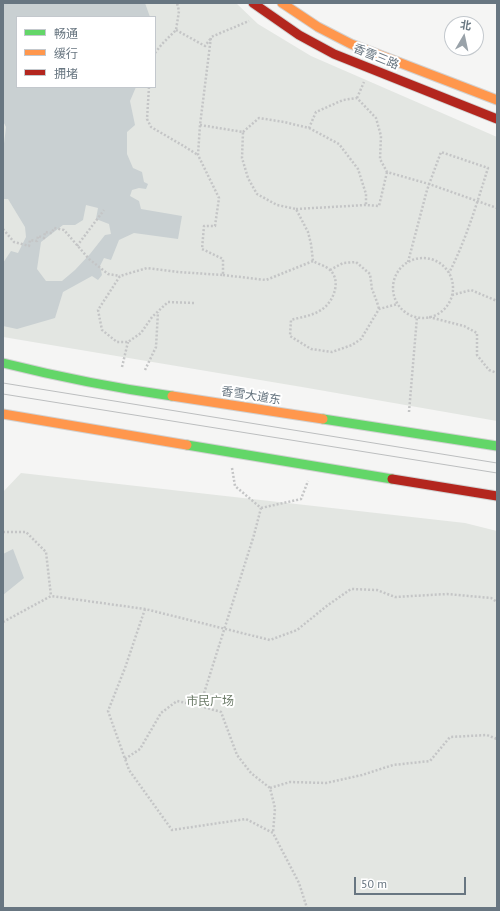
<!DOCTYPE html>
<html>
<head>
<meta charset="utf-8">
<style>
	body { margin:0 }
	#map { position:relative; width:500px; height:911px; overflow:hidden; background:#f5f5f4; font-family:"PT Sans","Noto Sans SC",sans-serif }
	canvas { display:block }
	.frame { position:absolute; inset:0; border:4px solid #687681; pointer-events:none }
	.legend { position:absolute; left:16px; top:16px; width:140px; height:72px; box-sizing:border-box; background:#fff; border:1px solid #c3c8cd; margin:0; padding:5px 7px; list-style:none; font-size:12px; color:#687681 }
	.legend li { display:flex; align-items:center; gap:8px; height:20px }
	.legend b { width:20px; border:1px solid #c3c8cd }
	.north { position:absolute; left:444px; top:16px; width:40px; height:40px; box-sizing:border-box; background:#fff; border:1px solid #c3c8cd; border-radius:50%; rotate:9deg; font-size:11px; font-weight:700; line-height:16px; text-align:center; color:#687681 }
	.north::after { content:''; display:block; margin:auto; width:14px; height:18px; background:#99a2a9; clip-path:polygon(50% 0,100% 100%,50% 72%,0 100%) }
	.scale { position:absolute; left:354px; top:877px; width:112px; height:18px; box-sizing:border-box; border:2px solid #687681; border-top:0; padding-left:5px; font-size:12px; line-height:14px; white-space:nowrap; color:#687681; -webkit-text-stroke:3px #fff; paint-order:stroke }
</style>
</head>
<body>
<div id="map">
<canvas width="500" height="911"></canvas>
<div class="frame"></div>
<ul class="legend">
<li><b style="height:5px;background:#63d668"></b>畅通</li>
<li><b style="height:5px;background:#ff974d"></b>缓行</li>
<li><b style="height:5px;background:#b3261e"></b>拥堵</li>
</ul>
<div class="north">北</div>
<div class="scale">50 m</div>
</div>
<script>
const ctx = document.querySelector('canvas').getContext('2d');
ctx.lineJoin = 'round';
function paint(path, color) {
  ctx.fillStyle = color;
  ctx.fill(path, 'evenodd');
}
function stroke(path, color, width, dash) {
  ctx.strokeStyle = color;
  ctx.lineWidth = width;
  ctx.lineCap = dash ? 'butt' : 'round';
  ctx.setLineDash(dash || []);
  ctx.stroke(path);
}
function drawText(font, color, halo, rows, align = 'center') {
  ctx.font = font + ' "PT Sans","Noto Sans SC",sans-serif';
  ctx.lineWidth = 4;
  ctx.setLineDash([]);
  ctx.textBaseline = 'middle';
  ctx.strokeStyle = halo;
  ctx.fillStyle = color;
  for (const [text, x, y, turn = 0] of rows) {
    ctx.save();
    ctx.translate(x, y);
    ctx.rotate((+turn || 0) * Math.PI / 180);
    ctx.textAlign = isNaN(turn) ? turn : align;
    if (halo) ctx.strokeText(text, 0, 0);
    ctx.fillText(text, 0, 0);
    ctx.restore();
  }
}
paint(new Path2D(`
	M 3,3 L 236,3 L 258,24 L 311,56 L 497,137 L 497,421 L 302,387 L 3,337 ZM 17,17 L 155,17 L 155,87 L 17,87 Z
	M 21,473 L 465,523 L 497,531 L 497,908 L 3,908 L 3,492 Z`), '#e3e6e2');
paint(new Path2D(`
	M 3,3 L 145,3 L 150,17 L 17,17 L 17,87 L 136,87 L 130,101 L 135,125 L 127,132 L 127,154 L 133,168 L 142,172 L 144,182 L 148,184 L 146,189 L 139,188 L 132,190 L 130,196 L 139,201 L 141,209 L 182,216 L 178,239 L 134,233 L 119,240 L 111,260 L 104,258 L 100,266 L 102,275 L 98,280 L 92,276 L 63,292 L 55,318 L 17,329 L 3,326 L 3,263 L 11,251 L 18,253 L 26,237 L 25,227 L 8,199 L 3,199 L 3,152 L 6,127 L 3,121 ZM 86,205 L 98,208 L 96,219 L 109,224 L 111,234 L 105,235 L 90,254 L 75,270 L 62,281 L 46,281 L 37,269 L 41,242 L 63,225 L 75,225 L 83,220 Z
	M 13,549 L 24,578 L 3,595 L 3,554 Z`), '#c9d0d2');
const fast = new Path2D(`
	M 3,363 C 59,377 115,388 172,396
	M 323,419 L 497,446
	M 187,445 L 392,479`);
const slow = new Path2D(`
	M 282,3 L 318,27 L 351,44 L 497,100
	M 172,396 L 323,419
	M 3,414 L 187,445`);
const jam = new Path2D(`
	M 253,3 L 299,35 L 334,54 L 497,119
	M 392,479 L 497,496`);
stroke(fast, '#d1d2d2', 11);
stroke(slow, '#d1d2d2', 11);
stroke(jam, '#d1d2d2', 11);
stroke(new Path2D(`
	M 176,30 L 205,46 L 211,38
	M 155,53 L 162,44 L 176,30 L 179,11 L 177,3
	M 149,87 L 147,119 L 151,127 L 182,145 L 198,155
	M 357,98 L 364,82
	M 200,125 L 243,132 L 242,158 L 248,178 L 257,194 L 277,205 L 296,209 L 308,232 L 311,244 L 313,261
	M 309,128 L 339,144 L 358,169 L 366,194 L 366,205
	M 243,132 L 259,118 L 284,122 L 309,128 L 316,112 L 343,100 L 357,98 L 376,118 L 381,136 L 380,159 L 387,172 L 429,184 L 497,208
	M 296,209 L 366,205 L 379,206 L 387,172
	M 3,229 L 14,242 L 29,246 L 30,240 L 37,241 L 38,236 L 44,238 L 45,232 L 52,233 L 54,228 L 64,230 L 89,259 L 108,274 L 120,276
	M 77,246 L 104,210
	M393 288a30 30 0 1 1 60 0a30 30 0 1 1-60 0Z
	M 408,262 L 427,190 L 441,152 L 488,168 C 477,203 466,240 449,273
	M 330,270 L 343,263 L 356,262 L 370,274 L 372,289 L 377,302 L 379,309
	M 223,275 L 266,280 L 313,261 C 318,264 326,266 330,270 C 342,281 333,303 321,310 C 312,316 301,317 291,320 L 290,336 L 311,349 L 332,352 L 352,345 L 361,339 L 379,309 L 398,304
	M 452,295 L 471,290 L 497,301
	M 194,303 L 168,302 L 152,317 L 141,333 L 128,342 L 117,342 L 102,330 L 98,310 L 120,276 L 147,268 L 178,272 L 223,275 L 223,259 L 202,249 L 204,226 L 215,226 L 219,198 L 198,155 L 200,125 L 211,37 L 249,21
	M 429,317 L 464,326 L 477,333 L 477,355 L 489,370 L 497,373
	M 122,367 L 128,342
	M 145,370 L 156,347 L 158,312
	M 409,412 L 417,317
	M 232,468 L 235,486 L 261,508 L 254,535 L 200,706 L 221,712 L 237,755 L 251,773 L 270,788 L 275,808 L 273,833
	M 261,508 L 301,499 L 308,481
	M 3,532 L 26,532 L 46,552 L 51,596
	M 145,609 L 125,668 L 108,711 L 129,770 L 172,830 L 246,819 L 273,833 L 299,883 L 307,908
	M 3,622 L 51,596 L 145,609 L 270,640 L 297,630 L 328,605 L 351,589 L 377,590 L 395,597 L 447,594 L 491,598 L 497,602
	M 125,759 L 140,749 L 161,713 L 177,701 L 200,706
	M 270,788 L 290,782 L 326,783 L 362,775 L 393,765 L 430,761 L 450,737 L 487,735 L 497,739`), '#c4c5c6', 2.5, [2, 2]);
stroke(fast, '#63d668', 9);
stroke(slow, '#ff974d', 9);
stroke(jam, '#b3261e', 9);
stroke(new Path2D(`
	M 3,383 L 497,463
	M 3,394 L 497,473`), '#bcbebf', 1);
drawText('12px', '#687681', '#fff', [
	["香雪三路",376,57,22],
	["香雪大道东",251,396,9]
]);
drawText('12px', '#6a7966', '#fff', [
	["市民广场",210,702]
]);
</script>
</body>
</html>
